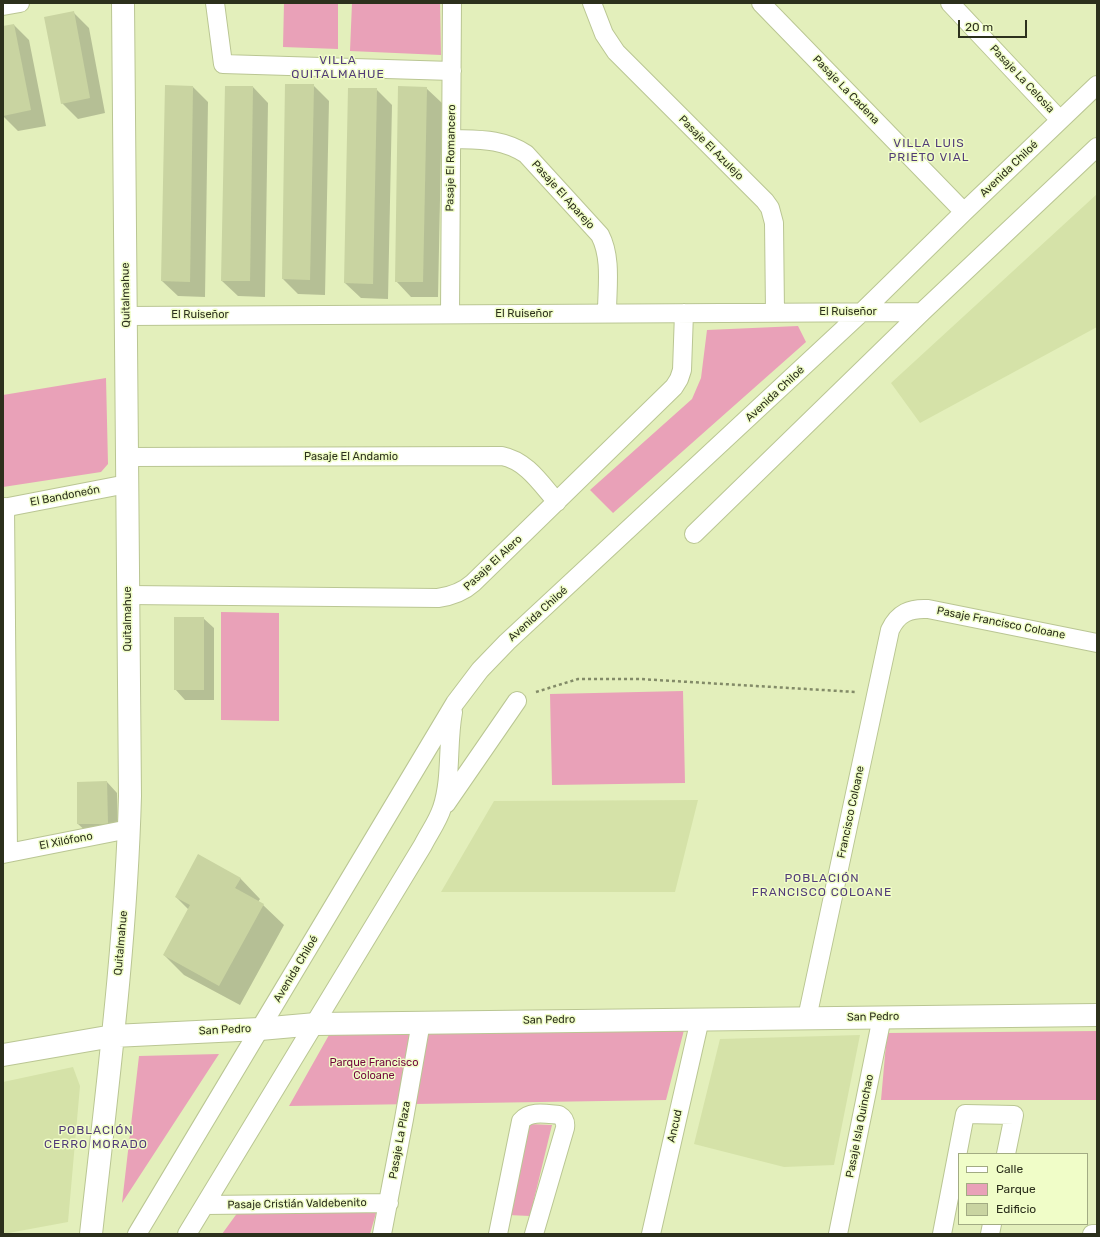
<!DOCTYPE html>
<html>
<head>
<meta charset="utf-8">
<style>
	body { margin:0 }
	#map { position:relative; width:1100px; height:1237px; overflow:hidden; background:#e3efbb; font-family:Rubik,sans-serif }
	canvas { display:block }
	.frame { position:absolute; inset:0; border:4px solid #2c301c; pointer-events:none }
	.legend { position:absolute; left:958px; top:1153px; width:130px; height:72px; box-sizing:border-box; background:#f0fdc8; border:1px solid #a2ab83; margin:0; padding:5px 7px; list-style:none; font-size:12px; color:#2c301c }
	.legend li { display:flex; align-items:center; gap:8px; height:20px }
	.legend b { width:20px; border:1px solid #a2ab83 }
	.scale { position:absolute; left:958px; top:20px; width:69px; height:18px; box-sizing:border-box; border:2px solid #2c301c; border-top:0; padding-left:5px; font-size:12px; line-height:14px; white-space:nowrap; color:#2c301c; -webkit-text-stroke:3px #f0fdc8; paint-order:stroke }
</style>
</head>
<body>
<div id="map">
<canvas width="1100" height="1237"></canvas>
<div class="frame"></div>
<ul class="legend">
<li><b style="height:5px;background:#fff"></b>Calle</li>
<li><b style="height:11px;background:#e9a1b8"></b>Parque</li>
<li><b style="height:11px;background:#c9d4a1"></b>Edificio</li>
</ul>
<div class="scale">20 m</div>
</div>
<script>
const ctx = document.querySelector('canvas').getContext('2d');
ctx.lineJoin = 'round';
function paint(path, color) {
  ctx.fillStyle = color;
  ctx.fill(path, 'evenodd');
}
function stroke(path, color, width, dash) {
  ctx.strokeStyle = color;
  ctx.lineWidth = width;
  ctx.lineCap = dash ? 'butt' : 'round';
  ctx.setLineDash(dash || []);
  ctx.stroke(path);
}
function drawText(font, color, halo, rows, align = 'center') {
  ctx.font = font + ' Rubik,sans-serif';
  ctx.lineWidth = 3;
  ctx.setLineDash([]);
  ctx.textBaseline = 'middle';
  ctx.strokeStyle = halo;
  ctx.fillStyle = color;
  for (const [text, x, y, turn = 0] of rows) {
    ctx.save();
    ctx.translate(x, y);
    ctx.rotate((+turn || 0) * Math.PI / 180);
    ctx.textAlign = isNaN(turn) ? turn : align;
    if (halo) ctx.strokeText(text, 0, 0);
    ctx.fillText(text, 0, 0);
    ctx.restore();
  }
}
paint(new Path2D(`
	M 1097,194 L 1097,327 L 920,423 L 891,383 Z
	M 698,800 L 675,892 L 441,892 L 494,801 Z
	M 860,1035 L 834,1165 L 784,1167 L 694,1144 L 720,1039 Z
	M 73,1067 L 80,1086 L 68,1222 L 3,1234 L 3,1082 Z`), '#d5e2a8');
paint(new Path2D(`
	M 284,3 L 338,3 L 338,49 L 283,47 Z
	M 352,3 L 440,3 L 441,55 L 350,51 Z
	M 798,326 L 806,342 L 613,513 L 590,490 L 692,399 L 701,378 L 707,330 Z
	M 106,378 L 108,464 L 101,472 L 3,487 L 3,395 Z
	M 221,612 L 279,613 L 279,721 L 221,720 Z
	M 683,691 L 685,783 L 552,785 L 550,694 Z
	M 684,1030 L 666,1100 L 289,1106 L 329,1035 Z
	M 1097,1031 L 1097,1100 L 881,1100 L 887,1033 Z
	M 219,1054 L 122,1203 L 139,1056 Z
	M 528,1124 L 552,1125 L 530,1216 L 508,1215 Z
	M 238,1212 L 376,1213 L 370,1234 L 222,1234 Z`), '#e9a1b8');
paint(new Path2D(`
	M 74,13 L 89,28 L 105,113 L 78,119 L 62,103 Z
	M 14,25 L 29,40 L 46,126 L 18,131 L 3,116 L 3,27 Z
	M 313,85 L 329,101 L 325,295 L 298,294 L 283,279 Z
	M 193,87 L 208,102 L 205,297 L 178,296 L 162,281 Z
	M 253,87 L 268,103 L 265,297 L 238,296 L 222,281 Z
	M 426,88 L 442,103 L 438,297 L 411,297 L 396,281 Z
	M 376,89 L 392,105 L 388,299 L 361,298 L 345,283 Z
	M 203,618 L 214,628 L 214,700 L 185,700 L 175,689 Z
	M 107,782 L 117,793 L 118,834 L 89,834 L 78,824 Z
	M 240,878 L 260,899 L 258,902 L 263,905 L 284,925 L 240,1005 L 184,975 L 164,955 L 189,910 L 176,897 Z`), '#0003');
paint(new Path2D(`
	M 74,11 L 90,98 L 61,104 L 44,17 Z
	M 14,24 L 31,110 L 3,116 L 3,26 Z
	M 285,84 L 314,84 L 310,280 L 282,279 Z
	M 165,85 L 193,86 L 190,282 L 161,281 Z
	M 225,86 L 253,86 L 250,281 L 221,281 Z
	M 398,86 L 427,87 L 423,282 L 395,282 Z
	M 348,88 L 377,88 L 373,284 L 344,283 Z
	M 174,617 L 204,617 L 204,690 L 174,690 Z
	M 107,781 L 108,824 L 77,824 L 77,782 Z
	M 198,854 L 241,878 L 235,888 L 264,904 L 219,986 L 163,955 L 190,905 L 175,897 Z`), '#c9d4a1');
const minor = new Path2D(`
	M 215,3 L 223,64 L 452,71
	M 592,3 L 604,34 L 616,52 L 765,201 L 770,208 L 774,223 L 775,312
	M 761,3 L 964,212
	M 950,3 L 1060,120
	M 3,6 L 20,3
	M 451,139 C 479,140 501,138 526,154 L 600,235 C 612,258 607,288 607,313
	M 450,314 L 452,3
	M 126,316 L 922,312
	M 127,457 L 502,456 C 527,461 541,484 557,502
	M 5,507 L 8,853
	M 3,508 L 127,484
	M 694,534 L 922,312 L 1097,147
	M 128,595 L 438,598 C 452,596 463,592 473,583 L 674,387 L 679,379 L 682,370 L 684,313
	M 446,804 L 517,701
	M 3,854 L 129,829
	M 807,1018 L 890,630 C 898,613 910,608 928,609 L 1097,643
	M 205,1205 L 389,1203
	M 137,1234 L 455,703 L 480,670 L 507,642 L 862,312 L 964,212 L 1097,85
	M 187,1234 L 423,845 C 429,833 438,821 442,808 C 452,778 447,744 453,712
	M 382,1234 L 404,1119 L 421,1022
	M 498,1234 L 521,1121 C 530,1110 547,1114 559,1115 C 564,1118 566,1122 565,1128 L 534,1234
	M 651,1234 L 700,1019
	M 838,1234 L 882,1017
	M 942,1234 L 965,1114 L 1014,1115 L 1006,1154
	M 990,1234 L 992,1224
	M 1092,1234 L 1097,1234`);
const tertiary = new Path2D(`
	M 3,1055 L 113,1036 L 260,1029 L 316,1024 L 1097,1015
	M 91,1234 C 107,1089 126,943 130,796 L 123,3`);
stroke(minor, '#bac693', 20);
stroke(tertiary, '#bac693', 24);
stroke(new Path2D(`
	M 536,692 L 578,679 L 640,679 L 856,692`), '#838b68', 2.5, [3, 3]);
stroke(minor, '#fff', 18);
stroke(tertiary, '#fff', 22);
drawText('11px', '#2c301c', '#f0fdc8', [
	["Pasaje La Celosia",1022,79,47],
	["Pasaje La Cadena",846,90,46],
	["Pasaje El Azulejo",711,148,45],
	["Pasaje El Romancero",451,158,-89],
	["Avenida Chiloé",1009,169,-44],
	["Pasaje El Aparejo",563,195,48],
	["Quitalmahue",126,295,-91],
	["El Ruiseñor",848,312],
	["El Ruiseñor",524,314],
	["El Ruiseñor",200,315],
	["Avenida Chiloé",775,394,-43],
	["Pasaje El Andamio",351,457],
	["El Bandoneón",65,496,-11],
	["Pasaje El Alero",493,563,-43],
	["Avenida Chiloé",538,614,-42],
	["Quitalmahue",128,619,-90],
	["Pasaje Francisco Coloane",1001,623,11],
	["Francisco Coloane",851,812,-78],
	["El Xilófono",66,841,-11],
	["Quitalmahue",121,943,-85],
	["Avenida Chiloé",296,969,-59],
	["San Pedro",873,1017,-1],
	["San Pedro",549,1020,-1],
	["San Pedro",225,1030,-3],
	["Ancud",675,1126,-77],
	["Pasaje Isla Quinchao",860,1126,-79],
	["Pasaje La Plaza",400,1140,-80],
	["Pasaje Cristián Valdebenito",297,1204,-1]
]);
drawText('11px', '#73063d', '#f0fdc8', [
	["Parque Francisco",374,1063],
	["Coloane",374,1076]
]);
ctx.letterSpacing = '1px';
drawText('12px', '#523c79', '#f0fdc8', [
	["VILLA",338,61],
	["QUITALMAHUE",338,75],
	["VILLA LUIS",929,144],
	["PRIETO VIAL",929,158],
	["POBLACIÓN",822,879],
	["FRANCISCO COLOANE",822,893],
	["POBLACIÓN",96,1131],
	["CERRO MORADO",96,1145]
]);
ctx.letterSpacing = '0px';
</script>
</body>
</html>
